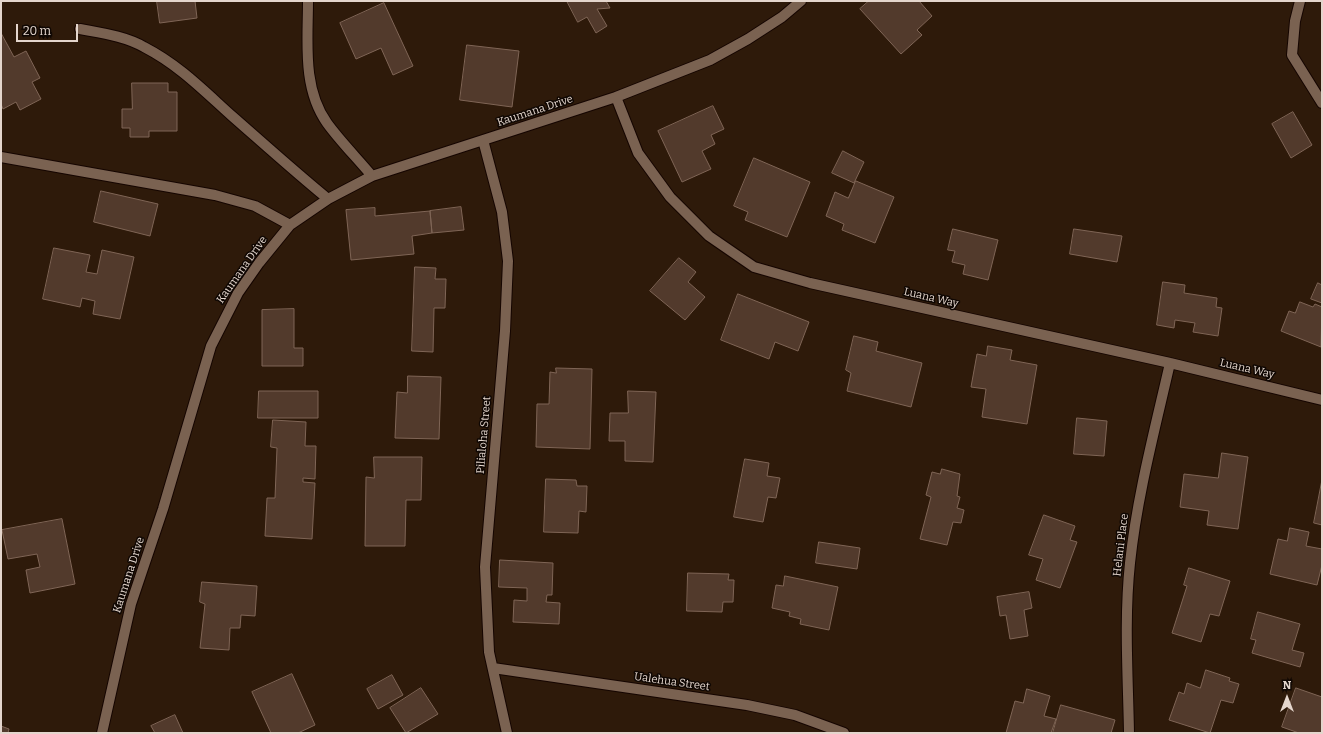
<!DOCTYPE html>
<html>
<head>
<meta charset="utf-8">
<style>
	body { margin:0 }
	#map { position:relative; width:1323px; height:734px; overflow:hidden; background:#2e1a0a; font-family:Bitter,serif }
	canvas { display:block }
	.frame { position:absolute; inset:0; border:2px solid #e4d6cd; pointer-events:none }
	.north { position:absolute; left:1267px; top:678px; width:40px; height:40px; -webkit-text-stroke:3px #0f0703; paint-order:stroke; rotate:0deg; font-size:11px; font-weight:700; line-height:16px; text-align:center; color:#e4d6cd }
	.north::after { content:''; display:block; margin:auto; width:14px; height:18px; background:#e4d6cd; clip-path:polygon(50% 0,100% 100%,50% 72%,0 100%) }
	.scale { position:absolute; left:16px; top:24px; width:62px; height:18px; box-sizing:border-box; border:2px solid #e4d6cd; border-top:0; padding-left:5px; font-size:12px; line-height:14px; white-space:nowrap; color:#e4d6cd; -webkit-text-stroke:3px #0f0703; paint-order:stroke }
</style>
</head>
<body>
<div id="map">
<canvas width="1323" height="734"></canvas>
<div class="frame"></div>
<div class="north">N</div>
<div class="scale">20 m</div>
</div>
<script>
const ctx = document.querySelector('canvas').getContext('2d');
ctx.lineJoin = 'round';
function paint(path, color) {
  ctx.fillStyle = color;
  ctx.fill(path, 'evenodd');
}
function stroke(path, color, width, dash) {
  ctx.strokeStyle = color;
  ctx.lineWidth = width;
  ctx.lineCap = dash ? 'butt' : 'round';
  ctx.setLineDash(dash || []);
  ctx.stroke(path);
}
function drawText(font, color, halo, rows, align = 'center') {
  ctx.font = font + ' Bitter,serif';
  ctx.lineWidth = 3;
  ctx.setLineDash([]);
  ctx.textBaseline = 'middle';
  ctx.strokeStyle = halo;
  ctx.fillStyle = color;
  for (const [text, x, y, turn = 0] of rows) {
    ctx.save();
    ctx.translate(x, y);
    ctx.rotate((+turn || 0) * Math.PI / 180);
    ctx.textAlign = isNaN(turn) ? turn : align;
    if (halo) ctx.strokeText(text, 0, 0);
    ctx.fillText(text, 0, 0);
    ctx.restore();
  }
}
const building = new Path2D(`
	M 157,1 L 195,1 L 197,18 L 160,23 Z
	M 567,1 L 606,1 L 610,8 L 597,9 L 607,26 L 596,33 L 587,17 L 578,22 Z
	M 869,1 L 919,1 L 932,16 L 917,30 L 922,35 L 901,54 L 860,9 Z
	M 384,3 L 413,66 L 393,75 L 381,48 L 356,59 L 340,23 Z
	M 1,33 L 14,57 L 26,51 L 40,78 L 32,82 L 41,99 L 20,110 L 16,102 L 3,109 L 1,104 Z
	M 467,45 L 519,51 L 512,107 L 460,100 Z
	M 132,83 L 168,83 L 168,92 L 177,92 L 177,131 L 149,131 L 149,137 L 130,137 L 130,128 L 122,128 L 122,109 L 132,109 Z
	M 713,106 L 724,129 L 711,135 L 715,144 L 702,151 L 711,169 L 682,182 L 658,131 Z
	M 1293,112 L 1312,145 L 1291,158 L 1272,124 Z
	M 843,151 L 864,162 L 854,183 L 832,173 Z
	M 754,158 L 810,182 L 787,237 L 745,220 L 748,212 L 734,206 Z
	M 856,181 L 894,197 L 875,243 L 842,230 L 844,224 L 826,216 L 835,192 L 848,198 Z
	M 101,191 L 158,204 L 150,236 L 94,222 Z
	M 461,207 L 464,230 L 432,233 L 430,211 Z
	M 375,208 L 375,216 L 430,211 L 432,233 L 412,236 L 414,254 L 351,260 L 346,210 Z
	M 953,229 L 998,240 L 988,280 L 963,274 L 965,265 L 952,262 L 955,251 L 948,250 Z
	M 1074,229 L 1122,236 L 1117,262 L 1070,254 Z
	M 54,248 L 90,255 L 86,272 L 97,274 L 102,250 L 134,257 L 120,319 L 93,314 L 95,301 L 82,298 L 80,307 L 43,299 Z
	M 679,258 L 696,272 L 688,282 L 705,297 L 685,320 L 650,291 Z
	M 415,267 L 436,268 L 435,279 L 446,279 L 445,308 L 434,308 L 433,352 L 412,351 Z
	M 1163,282 L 1185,285 L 1184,293 L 1217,298 L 1216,307 L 1222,308 L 1218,336 L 1193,332 L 1195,323 L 1175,320 L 1174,328 L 1157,325 Z
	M 1318,283 L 1322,285 L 1322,303 L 1311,299 Z
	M 738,294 L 809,322 L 798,351 L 775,342 L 769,359 L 721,340 Z
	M 1300,302 L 1313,307 L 1315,304 L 1322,307 L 1321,347 L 1281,331 L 1289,311 L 1295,313 Z
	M 294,309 L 294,348 L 303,348 L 303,366 L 262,366 L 262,310 Z
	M 854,336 L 878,342 L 876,351 L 922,363 L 911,407 L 847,391 L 851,373 L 846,370 Z
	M 988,346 L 1012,350 L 1010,360 L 1037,365 L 1027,424 L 982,417 L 986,389 L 971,387 L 977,354 L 986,356 Z
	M 556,368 L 592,369 L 590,449 L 536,447 L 537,404 L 549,404 L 550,372 L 556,373 Z
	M 408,376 L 441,377 L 439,439 L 395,438 L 397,392 L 407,393 Z
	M 259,391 L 318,391 L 318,418 L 258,418 Z
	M 628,391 L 656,392 L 653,462 L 625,461 L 625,441 L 609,441 L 610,413 L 628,413 Z
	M 1077,418 L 1107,421 L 1104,456 L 1074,454 Z
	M 273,420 L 306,422 L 305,446 L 316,446 L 315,479 L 303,478 L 303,482 L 315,483 L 312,539 L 265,536 L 267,498 L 275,498 L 277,448 L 271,447 Z
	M 1222,453 L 1248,457 L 1238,529 L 1207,525 L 1209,511 L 1180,507 L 1184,474 L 1218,478 Z
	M 374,457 L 422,457 L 421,500 L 406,500 L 405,546 L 365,546 L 366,477 L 374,478 Z
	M 745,459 L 769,463 L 767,476 L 780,478 L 776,498 L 768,497 L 763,522 L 734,517 Z
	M 942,469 L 960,474 L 957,496 L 960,497 L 957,508 L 964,510 L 961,523 L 953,522 L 947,545 L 920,539 L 931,497 L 926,495 L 932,472 L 940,474 Z
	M 546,479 L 576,480 L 577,486 L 587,486 L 586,512 L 579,511 L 578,533 L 544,532 Z
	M 1322,480 L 1322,525 L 1314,523 Z
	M 1044,515 L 1075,526 L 1070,540 L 1077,542 L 1060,588 L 1036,580 L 1043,559 L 1029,555 Z
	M 62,519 L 75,584 L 30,593 L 26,570 L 40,567 L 37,554 L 8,559 L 2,530 Z
	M 1290,528 L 1309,532 L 1306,546 L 1322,549 L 1322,565 L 1317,585 L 1270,574 L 1278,539 L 1287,541 Z
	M 819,542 L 860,548 L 857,569 L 816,563 Z
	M 500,560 L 553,563 L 552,595 L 547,595 L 546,602 L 560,603 L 559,624 L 513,622 L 514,600 L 527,601 L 527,588 L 499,587 Z
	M 1189,568 L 1230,581 L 1219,616 L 1210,614 L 1201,642 L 1172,633 L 1187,586 L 1184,585 Z
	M 688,573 L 729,574 L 728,580 L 734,580 L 733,602 L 723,602 L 722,612 L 687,611 Z
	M 785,576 L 838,587 L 829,630 L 800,624 L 801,619 L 789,616 L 790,612 L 772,608 L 776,585 L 783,586 Z
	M 202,582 L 257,586 L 255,616 L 241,615 L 240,628 L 230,628 L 229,650 L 200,648 L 205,604 L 200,602 Z
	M 1029,592 L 1032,608 L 1024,610 L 1028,636 L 1010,639 L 1006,615 L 1000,616 L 997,597 Z
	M 1258,612 L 1300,624 L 1292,650 L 1304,653 L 1300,667 L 1252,653 L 1256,640 L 1251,639 Z
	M 1206,670 L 1230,678 L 1229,681 L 1239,684 L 1233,703 L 1221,700 L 1210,733 L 1169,720 L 1179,692 L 1184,694 L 1187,683 L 1200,688 Z
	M 292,674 L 315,725 L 298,733 L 271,733 L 252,692 Z
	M 392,675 L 403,695 L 378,709 L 367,689 Z
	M 421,688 L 438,714 L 406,733 L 390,708 Z
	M 1296,688 L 1322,697 L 1322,733 L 1299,733 L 1282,727 Z
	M 1027,689 L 1050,696 L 1044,716 L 1056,719 L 1051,733 L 1006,733 L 1015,701 L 1023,703 Z
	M 1061,705 L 1115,720 L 1111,733 L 1053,733 Z
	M 175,715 L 183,733 L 155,733 L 151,726 Z
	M 1,726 L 9,729 L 8,733 L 1,733 Z`);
paint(building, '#523a2c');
stroke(building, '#7f6556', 1);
const minor = new Path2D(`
	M 308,1 C 308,41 302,88 327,123 C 340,141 357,158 372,176
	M 1300,1 L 1295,21 L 1292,55 L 1322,103
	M 80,29 C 101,33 125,36 144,47 C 179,65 203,90 232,116 C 264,144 295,172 328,199
	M 616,97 L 638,153 L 670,197 L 709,236 L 754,267 L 810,283 L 1170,363 L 1322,400
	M 483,140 L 502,212 L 508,261 L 505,331 L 485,567 L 489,652 L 507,733
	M 1,157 L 215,195 L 255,206 L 290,225
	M 493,668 L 747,705 L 795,715 L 844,733
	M 102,733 L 131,604 L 163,509 L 211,346 L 238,293 L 259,263 L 290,225 L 328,199 L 372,176 L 616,97 L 710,60 L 748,39 L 782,17 L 801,1
	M 1129,733 C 1128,676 1124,619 1130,563 C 1137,496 1155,429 1170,363`);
stroke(minor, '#150500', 12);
stroke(minor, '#7a6251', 10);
drawText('11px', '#e4d6cd', '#0f0703', [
	["Kaumana Drive",535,111,-18],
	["Kaumana Drive",242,270,-55],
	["Luana Way",931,298,13],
	["Luana Way",1247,369,13],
	["Pilialoha Street",484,435,-85],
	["Helani Place",1121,545,-83],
	["Kaumana Drive",129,575,-72],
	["Ualehua Street",672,682,8]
]);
</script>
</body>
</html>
